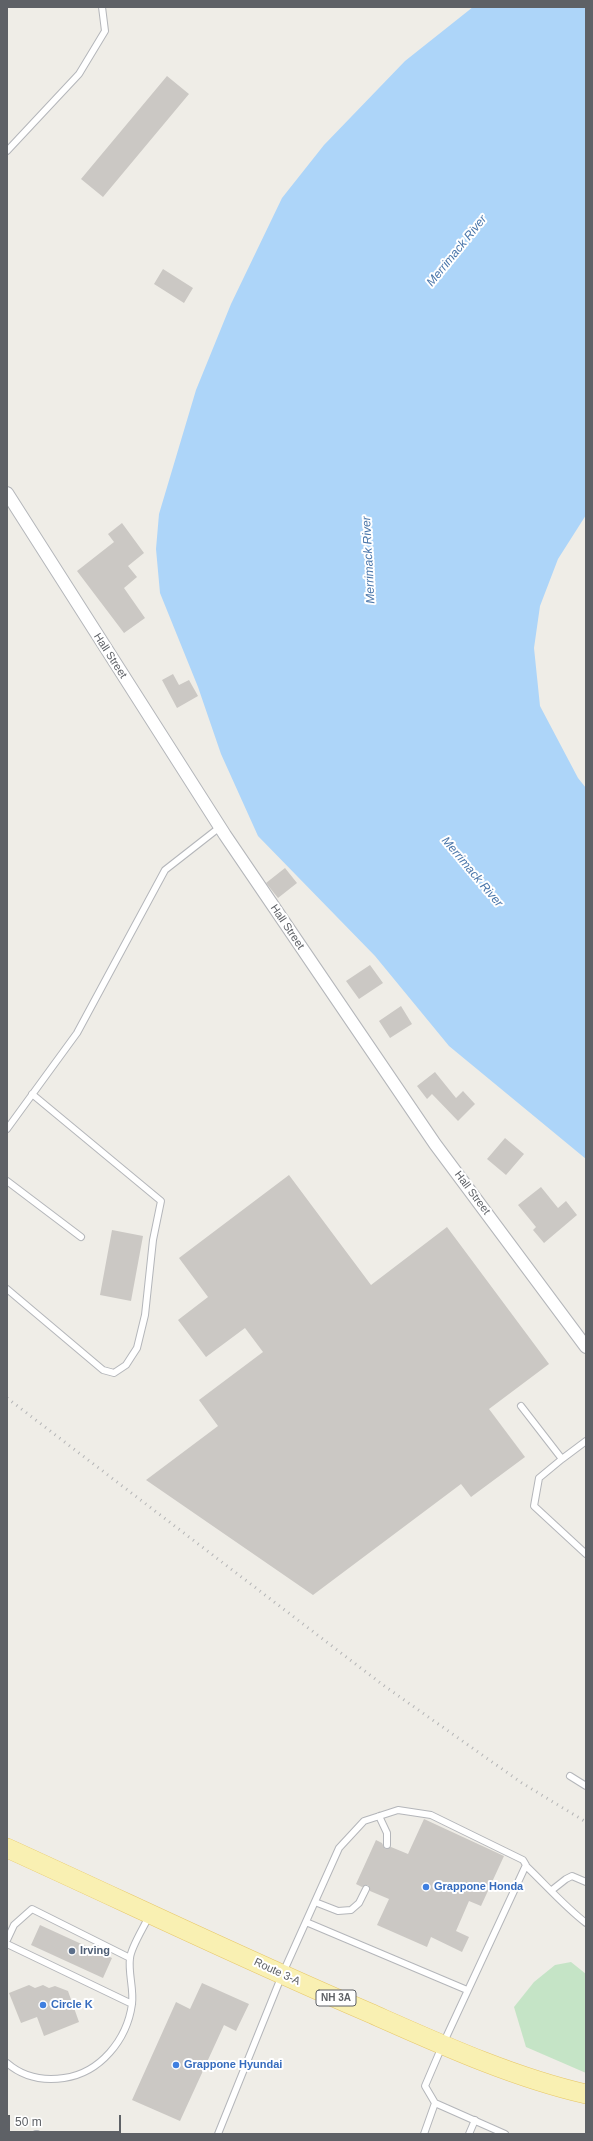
<!DOCTYPE html>
<html>
<head>
<meta charset="utf-8">
<style>
	body { margin:0 }
	#map { position:relative; width:593px; height:2141px; overflow:hidden; background:#efede7; font-family:Helvetica,sans-serif }
	canvas { display:block }
	.frame { position:absolute; inset:0; border:8px solid #5e6166; pointer-events:none }
	.scale { position:absolute; left:8px; top:2115px; width:113px; height:18px; box-sizing:border-box; border:2px solid #5e6166; border-top:0; padding-left:5px; font-size:12px; line-height:14px; white-space:nowrap; color:#5e6166; -webkit-text-stroke:3px #fff; paint-order:stroke }
</style>
</head>
<body>
<div id="map">
<canvas width="593" height="2141"></canvas>
<div class="frame"></div>
<div class="scale">50 m</div>
</div>
<script>
const ctx = document.querySelector('canvas').getContext('2d');
ctx.lineJoin = 'round';
function paint(path, color) {
  ctx.fillStyle = color;
  ctx.fill(path, 'evenodd');
}
function stroke(path, color, width, dash) {
  ctx.strokeStyle = color;
  ctx.lineWidth = width;
  ctx.lineCap = dash ? 'butt' : 'round';
  ctx.setLineDash(dash || []);
  ctx.stroke(path);
}
function drawText(font, color, halo, rows, align = 'center') {
  ctx.font = font + ' Helvetica,sans-serif';
  ctx.lineWidth = 4;
  ctx.setLineDash([]);
  ctx.textBaseline = 'middle';
  ctx.strokeStyle = halo;
  ctx.fillStyle = color;
  for (const [text, x, y, turn = 0] of rows) {
    ctx.save();
    ctx.translate(x, y);
    ctx.rotate((+turn || 0) * Math.PI / 180);
    ctx.textAlign = isNaN(turn) ? turn : align;
    if (halo) ctx.strokeText(text, 0, 0);
    ctx.fillText(text, 0, 0);
    ctx.restore();
  }
}
paint(new Path2D(`
	M 571,1962 L 586,1974 L 586,2073 L 526,2047 L 514,2007 L 534,1982 L 555,1965 Z`), '#c5e4c6');
paint(new Path2D(`
	M 473,7 L 586,7 L 586,515 L 558,559 L 540,606 L 534,648 L 540,706 L 578,778 L 586,788 L 586,1159 L 449,1046 L 375,956 L 258,836 L 221,754 L 198,687 L 160,593 L 156,549 L 159,514 L 196,390 L 231,304 L 282,198 L 324,145 L 405,61 Z`), '#add5f9');
paint(new Path2D(`
	M 167,76 L 189,94 L 103,197 L 81,179 Z
	M 163,269 L 193,288 L 184,303 L 154,284 Z
	M 122,523 L 144,553 L 128,566 L 137,577 L 124,588 L 145,618 L 124,633 L 77,571 L 114,542 L 108,534 Z
	M 173,674 L 179,685 L 189,680 L 198,696 L 177,708 L 162,680 Z
	M 285,868 L 297,883 L 278,898 L 266,883 Z
	M 370,965 L 383,983 L 359,999 L 346,981 Z
	M 401,1006 L 412,1024 L 390,1038 L 379,1021 Z
	M 435,1072 L 456,1098 L 463,1091 L 475,1104 L 458,1121 L 432,1094 L 427,1099 L 417,1086 Z
	M 505,1138 L 524,1154 L 506,1175 L 487,1159 Z
	M 289,1175 L 371,1285 L 447,1227 L 549,1364 L 489,1409 L 525,1457 L 471,1497 L 461,1484 L 313,1595 L 146,1480 L 218,1426 L 199,1400 L 263,1352 L 245,1328 L 206,1357 L 178,1320 L 208,1297 L 179,1258 Z
	M 541,1187 L 558,1208 L 566,1201 L 577,1215 L 544,1243 L 533,1230 L 536,1227 L 518,1205 Z
	M 112,1230 L 143,1236 L 131,1301 L 100,1295 Z
	M 424,1819 L 504,1856 L 481,1906 L 469,1901 L 456,1931 L 469,1937 L 462,1952 L 431,1937 L 427,1947 L 377,1925 L 389,1899 L 370,1891 L 368,1885 L 362,1887 L 356,1884 L 376,1840 L 382,1843 L 385,1849 L 391,1847 L 408,1854 Z
	M 40,1925 L 112,1958 L 103,1978 L 31,1945 Z
	M 202,1983 L 249,2004 L 236,2031 L 224,2025 L 180,2121 L 132,2100 L 176,2002 L 190,2009 Z
	M 29,1985 L 35,1988 L 43,1985 L 49,1988 L 55,1986 L 68,1991 L 79,2022 L 44,2036 L 37,2017 L 21,2023 L 9,1993 Z`), '#cbc8c4');
const lane = new Path2D(`
	M 7,151 L 79,74 L 105,31 L 102,7
	M 7,1129 L 77,1033 L 165,870 L 220,827
	M 7,1181 L 81,1237
	M 7,1289 L 103,1370 L 114,1373 L 126,1365 L 137,1348 L 145,1315 L 153,1240 L 161,1201 L 32,1094
	M 521,1406 L 562,1459 L 539,1478 L 534,1506 L 586,1554
	M 562,1459 L 586,1441
	M 570,1776 L 586,1786
	M 379,1816 L 387,1833 L 387,1845
	M 526,1866 C 546,1885 564,1906 586,1923
	M 552,1890 L 566,1879 L 572,1876 L 586,1882
	M 315,1902 L 338,1911 L 351,1910 L 359,1903 L 366,1889
	M 306,1922 L 467,1990
	M 7,1940 L 14,1925 L 32,1909 L 130,1958
	M 7,1944 L 132,2004
	M 7,2063 C 23,2077 43,2081 64,2078 C 100,2073 127,2040 132,2004 C 134,1989 128,1973 130,1958 C 131,1947 144,1927 149,1916
	M 435,2103 L 505,2134
	M 36,2134 L 37,2134
	M 218,2134 L 282,1975 L 339,1848 L 364,1821 L 398,1810 L 431,1815 L 523,1860 L 526,1865 L 443,2044 L 425,2086 L 435,2103 L 424,2134
	M 469,2134 L 475,2120`);
const street = new Path2D(`
	M 7,493 L 225,835 L 435,1144 L 586,1347`);
const primary = new Path2D(`
	M 7,1848 C 128,1903 248,1961 370,2013 C 440,2044 512,2077 586,2094`);
stroke(lane, '#b4b6ba', 8);
stroke(street, '#b4b6ba', 14);
stroke(primary, '#e7c768', 20);
stroke(lane, '#fff', 6);
stroke(street, '#fff', 12);
stroke(primary, '#f9f0b2', 19);
stroke(new Path2D(`
	M 7,1398 L 383,1685 L 522,1783 L 586,1822`), '#b4b5b6', 3, [1, 5]);
for (const [x, y, r, color] of [
	[426,1887,4,"#3f7fe0"],
	[72,1951,4,"#5c6f8a"],
	[43,2005,4,"#3f7fe0"],
	[176,2065,4,"#3f7fe0"]
]) {
  const dot = new Path2D();
  dot.arc(x, y, r, 0, 2 * Math.PI);
  ctx.fillStyle = color;
  ctx.fill(dot);
  stroke(dot, '#fff', 1.5);
}
for (const [x, y, w] of [
	[336,1998,40]
]) {
  const box = new Path2D();
  box.roundRect(x - w / 2, y - 8, w, 16, 3);
  ctx.fillStyle = '#fff';
  ctx.fill(box);
  stroke(box, '#5e6166', 1);
}
drawText('bold 10px', '#5e6166', null, [
	["NH 3A",336,1998]
]);
drawText('11px', '#5e6166', '#fff', [
	["Hall Street",110,656,57],
	["Hall Street",287,927,56],
	["Hall Street",472,1193,53],
	["Route 3-A",277,1972,25]
]);
drawText('bold 11px', '#366cbe', '#fff', [
	["Grappone Honda",434,1887],
	["Circle K",51,2005],
	["Grappone Hyundai",184,2065]
], 'left');
drawText('bold 11px', '#4e5e75', '#fff', [
	["Irving",80,1951]
], 'left');
drawText('italic 12px', '#4a76aa', '#fff', [
	["Merrimack River",457,251,-51],
	["Merrimack River",369,560,-93],
	["Merrimack River",472,872,50]
]);
</script>
</body>
</html>
